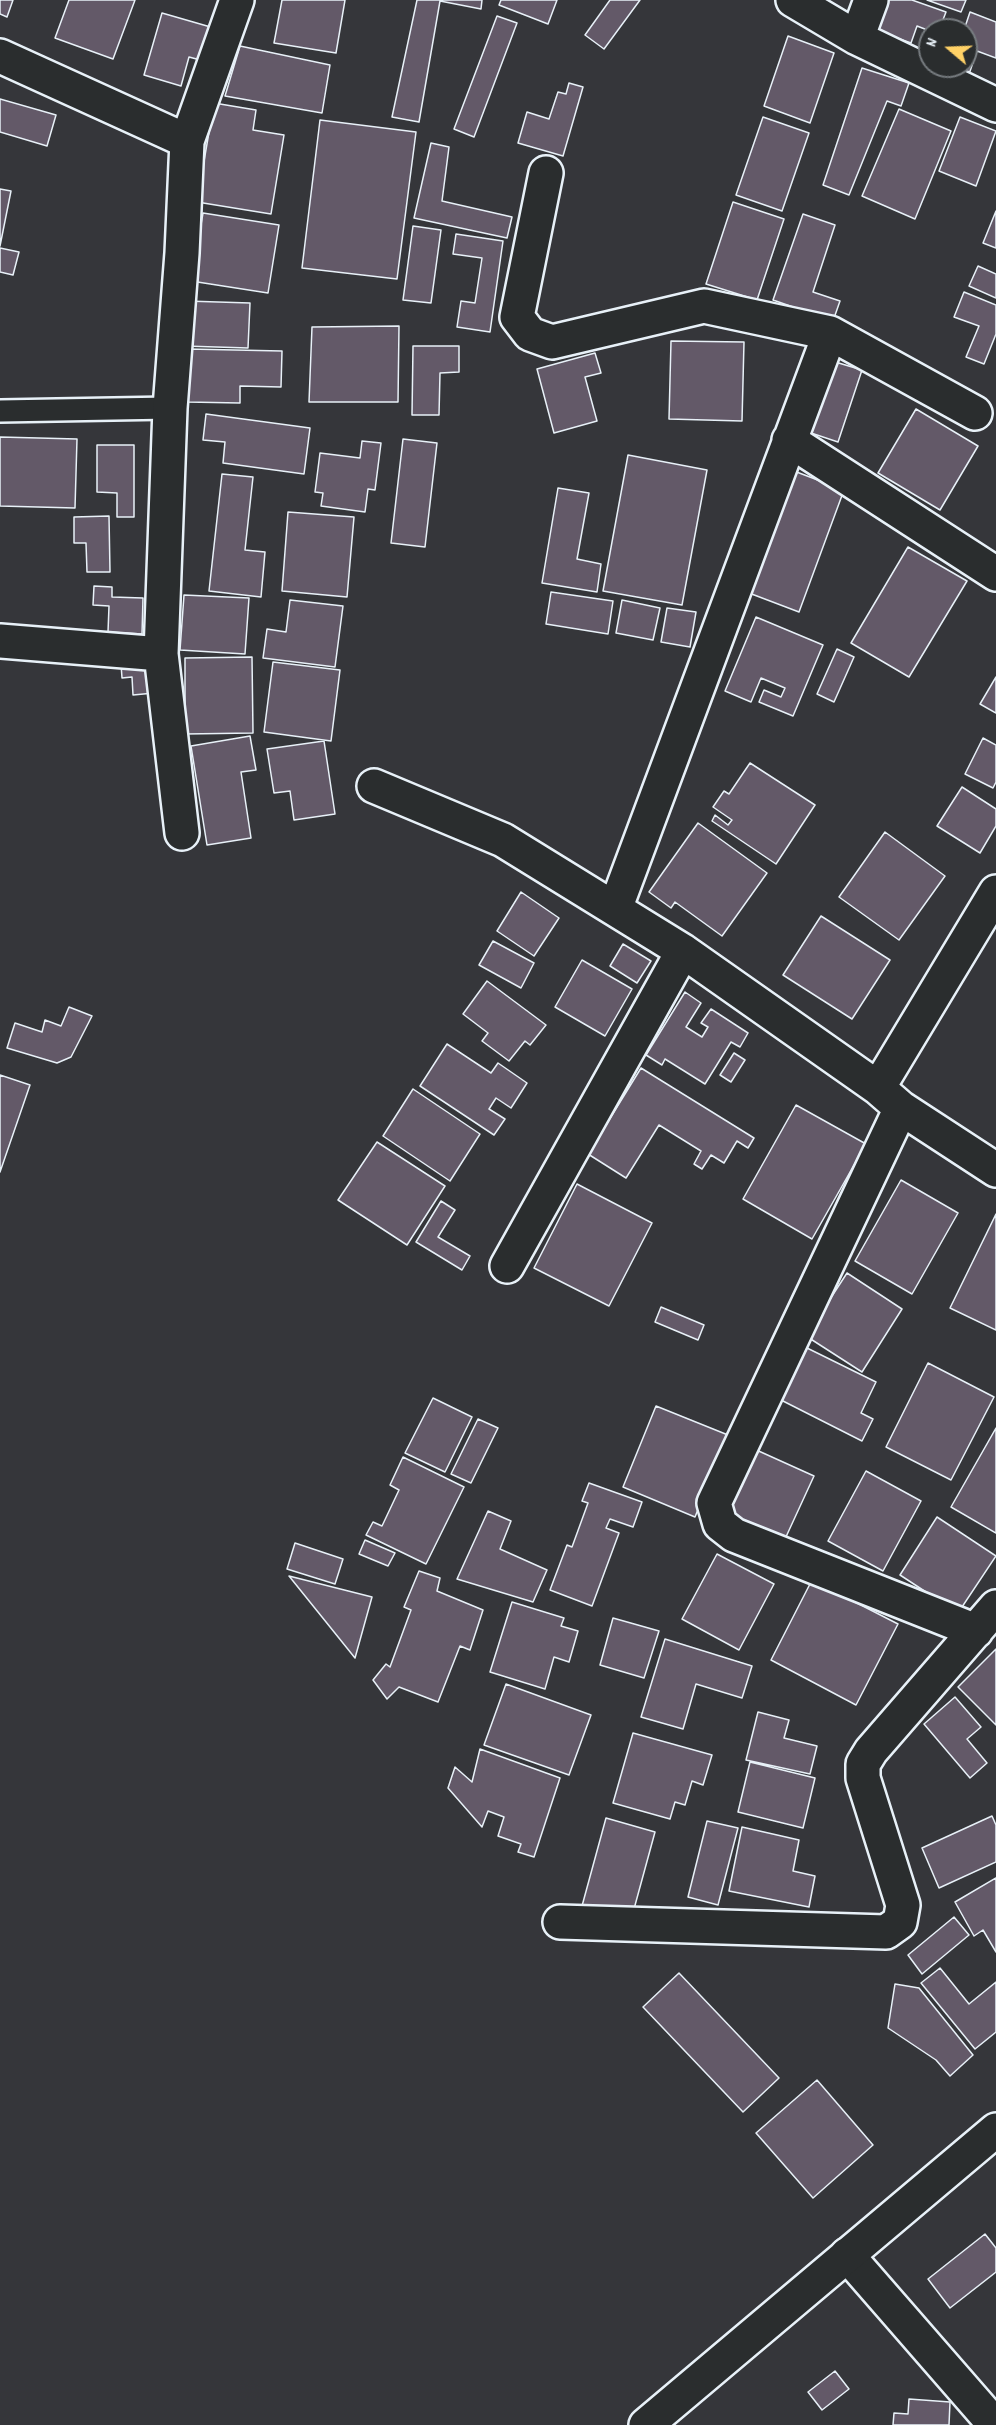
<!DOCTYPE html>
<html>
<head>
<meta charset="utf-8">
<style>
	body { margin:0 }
	#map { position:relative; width:996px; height:2425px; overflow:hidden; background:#35363a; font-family:Dekko,sans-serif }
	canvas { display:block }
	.north { position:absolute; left:918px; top:18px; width:60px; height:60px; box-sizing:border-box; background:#2a2d2e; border:2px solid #767b7f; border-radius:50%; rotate:289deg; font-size:16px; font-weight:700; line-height:24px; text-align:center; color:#e8f1f8 }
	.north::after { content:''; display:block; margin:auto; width:21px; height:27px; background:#ffd166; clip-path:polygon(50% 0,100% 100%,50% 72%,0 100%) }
</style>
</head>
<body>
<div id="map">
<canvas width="996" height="2425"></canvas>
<div class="north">N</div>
</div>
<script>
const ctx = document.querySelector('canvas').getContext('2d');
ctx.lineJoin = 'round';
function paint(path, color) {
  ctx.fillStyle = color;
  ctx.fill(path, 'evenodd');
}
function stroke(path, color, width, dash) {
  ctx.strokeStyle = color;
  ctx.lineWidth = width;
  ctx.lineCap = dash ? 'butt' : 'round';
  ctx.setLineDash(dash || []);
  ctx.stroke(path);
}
const building = new Path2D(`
	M 0,0 L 13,0 L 7,17 L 0,14 Z
	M 69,0 L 135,0 L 113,59 L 55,38 Z
	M 282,0 L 345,0 L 336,53 L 274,43 Z
	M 417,0 L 482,0 L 481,9 L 440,1 L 419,122 L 392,117 Z
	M 501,0 L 557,0 L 548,24 L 499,5 Z
	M 610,0 L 640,0 L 604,49 L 585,35 Z
	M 884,0 L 912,0 L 946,12 L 939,30 L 930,31 L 917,26 L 911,43 L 874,30 Z
	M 927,0 L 966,0 L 961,12 Z
	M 970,12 L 996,22 L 996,58 L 977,51 L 968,77 L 936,66 L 966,66 L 966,30 L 964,30 Z
	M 162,13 L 214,28 L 204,61 L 189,57 L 181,86 L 144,75 Z
	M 497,16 L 517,23 L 474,137 L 454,129 Z
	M 788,36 L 834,53 L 810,123 L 764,106 Z
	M 240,46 L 330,65 L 322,113 L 225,96 Z
	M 862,68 L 909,83 L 901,106 L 887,101 L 849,195 L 823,185 Z
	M 569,83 L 583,87 L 563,156 L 518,143 L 527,112 L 549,119 L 558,92 L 566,94 Z
	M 0,99 L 56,115 L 47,146 L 0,132 Z
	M 214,103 L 256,110 L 253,130 L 284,135 L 271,214 L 197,202 Z
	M 899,109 L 951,131 L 915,219 L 862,196 Z
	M 763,117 L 809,133 L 782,211 L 736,195 Z
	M 960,117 L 996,131 L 976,186 L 939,171 Z
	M 320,120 L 416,132 L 397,279 L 302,268 Z
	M 431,143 L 449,147 L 442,201 L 512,217 L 507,238 L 414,218 Z
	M 0,189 L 11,191 L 0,246 Z
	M 733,202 L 784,219 L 757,300 L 706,284 Z
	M 996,211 L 996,248 L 983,243 Z
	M 203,213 L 279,225 L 268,293 L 191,281 Z
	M 803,214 L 835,225 L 813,292 L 840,301 L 833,321 L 773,300 Z
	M 413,226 L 441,230 L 431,303 L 403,300 Z
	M 456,234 L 503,241 L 490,332 L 457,327 L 461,301 L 475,303 L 482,258 L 453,254 Z
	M 0,248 L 19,252 L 13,275 L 0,272 Z
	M 978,266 L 996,274 L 996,298 L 969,286 Z
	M 964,292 L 996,305 L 996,334 L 984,364 L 966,357 L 979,326 L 954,317 Z
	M 186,301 L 250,303 L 248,348 L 184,346 Z
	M 399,326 L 398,402 L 309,402 L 312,327 Z
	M 671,341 L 744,342 L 742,421 L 669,419 Z
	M 413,346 L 459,346 L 459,372 L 440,373 L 439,415 L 412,415 Z
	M 188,349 L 282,351 L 281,387 L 240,386 L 240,403 L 187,402 Z
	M 595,353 L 601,373 L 585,377 L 597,421 L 554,433 L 537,369 Z
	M 832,361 L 862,370 L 838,442 L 808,432 Z
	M 916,409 L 978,446 L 940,510 L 878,473 Z
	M 206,414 L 310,428 L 304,474 L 223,463 L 225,442 L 203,440 Z
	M 0,437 L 77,439 L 75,508 L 0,506 Z
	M 403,439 L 437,443 L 425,547 L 391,543 Z
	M 362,441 L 381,443 L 375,490 L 368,489 L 365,512 L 321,506 L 323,493 L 315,492 L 320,453 L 360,458 Z
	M 97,445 L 134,445 L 134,517 L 117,517 L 117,493 L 97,492 Z
	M 628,455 L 707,470 L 682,605 L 603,591 Z
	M 794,471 L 844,490 L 799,612 L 749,593 Z
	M 222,474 L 253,477 L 245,550 L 265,552 L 261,597 L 209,591 Z
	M 558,488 L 589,493 L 577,559 L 601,564 L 597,592 L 542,583 Z
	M 288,512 L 354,517 L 347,597 L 282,591 Z
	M 109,516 L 110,572 L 87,572 L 86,543 L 74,543 L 74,517 Z
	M 908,547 L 967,581 L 909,677 L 851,643 Z
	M 94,586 L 112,587 L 112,597 L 143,598 L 142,634 L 108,632 L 109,606 L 93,605 Z
	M 551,592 L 613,601 L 608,634 L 546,624 Z
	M 184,595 L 249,598 L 245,654 L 180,650 Z
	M 290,600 L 343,606 L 335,667 L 263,658 L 267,629 L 286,632 Z
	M 622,600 L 660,608 L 653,640 L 616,633 Z
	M 667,608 L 696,612 L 690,647 L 661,642 Z
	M 756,617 L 823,645 L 793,716 L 759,702 L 764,690 L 781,697 L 785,688 L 761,678 L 751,702 L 725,691 Z
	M 837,649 L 854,657 L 834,702 L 817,694 Z
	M 252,657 L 253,733 L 185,734 L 185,658 Z
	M 151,662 L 154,693 L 133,695 L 132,677 L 122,678 L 121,664 Z
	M 273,662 L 340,670 L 331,741 L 264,732 Z
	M 996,677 L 996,713 L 980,704 Z
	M 250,736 L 256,770 L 241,772 L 251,838 L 207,845 L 191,746 Z
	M 983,738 L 996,745 L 996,782 L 993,788 L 965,774 Z
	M 324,741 L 335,814 L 294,820 L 290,791 L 274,793 L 267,749 Z
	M 750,763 L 815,805 L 776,864 L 712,821 L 715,815 L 728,825 L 732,820 L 713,807 L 724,791 L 729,794 Z
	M 962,787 L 996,809 L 996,826 L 980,853 L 937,826 Z
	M 698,823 L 767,873 L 722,936 L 675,902 L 671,908 L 649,892 Z
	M 885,832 L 945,876 L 899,940 L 839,897 Z
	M 521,892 L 559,918 L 534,956 L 497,931 Z
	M 821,916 L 890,960 L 852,1019 L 783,975 Z
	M 493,941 L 534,963 L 521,988 L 479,965 Z
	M 623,944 L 651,961 L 637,983 L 610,966 Z
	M 582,960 L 632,989 L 605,1036 L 555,1007 Z
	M 487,981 L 546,1025 L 530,1045 L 525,1041 L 509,1061 L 482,1041 L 488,1033 L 463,1014 Z
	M 685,992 L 701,1003 L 686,1027 L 702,1037 L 708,1027 L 701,1023 L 711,1009 L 748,1033 L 740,1047 L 731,1042 L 705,1084 L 665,1059 L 662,1065 L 646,1055 Z
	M 69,1007 L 92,1016 L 71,1057 L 57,1063 L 7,1048 L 15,1023 L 42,1032 L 45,1020 L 61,1026 Z
	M 447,1044 L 491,1073 L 498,1063 L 527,1083 L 511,1108 L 496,1098 L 489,1109 L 505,1119 L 494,1135 L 420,1086 Z
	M 734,1053 L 745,1060 L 731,1082 L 720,1075 Z
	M 641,1068 L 754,1138 L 748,1148 L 737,1141 L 724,1163 L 711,1155 L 702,1169 L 694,1164 L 701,1151 L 659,1125 L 626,1178 L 588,1154 Z
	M 0,1075 L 30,1085 L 0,1172 Z
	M 413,1089 L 480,1134 L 450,1181 L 383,1136 Z
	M 796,1105 L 866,1144 L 812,1239 L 743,1199 Z
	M 377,1142 L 445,1186 L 407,1245 L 338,1200 Z
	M 901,1180 L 958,1213 L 912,1294 L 855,1261 Z
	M 577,1184 L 652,1223 L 609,1306 L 534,1268 Z
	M 441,1201 L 455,1210 L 438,1237 L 470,1256 L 462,1270 L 416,1242 Z
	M 996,1214 L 996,1330 L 950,1308 Z
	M 847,1273 L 902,1309 L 862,1372 L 806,1336 Z
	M 661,1307 L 704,1325 L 698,1340 L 655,1322 Z
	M 805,1347 L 876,1382 L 861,1413 L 873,1419 L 862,1441 L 779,1399 Z
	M 928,1363 L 994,1397 L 951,1480 L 886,1447 Z
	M 433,1398 L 472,1417 L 445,1472 L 405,1453 Z
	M 656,1406 L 728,1435 L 695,1517 L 623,1487 Z
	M 478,1419 L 498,1428 L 471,1483 L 451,1474 Z
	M 996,1428 L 996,1533 L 951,1507 Z
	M 752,1448 L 814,1476 L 785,1539 L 723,1511 Z
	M 403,1457 L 464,1487 L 426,1564 L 366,1535 L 373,1522 L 382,1526 L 399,1490 L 390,1485 Z
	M 866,1471 L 921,1501 L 883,1571 L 828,1541 Z
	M 589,1483 L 642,1502 L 633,1527 L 610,1519 L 606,1528 L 619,1533 L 592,1606 L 550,1590 L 567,1545 L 572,1547 L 588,1503 L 582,1501 Z
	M 488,1511 L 511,1521 L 500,1549 L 547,1570 L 533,1602 L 457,1579 Z
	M 937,1517 L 996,1556 L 958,1613 L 900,1575 Z
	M 365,1540 L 395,1553 L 388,1566 L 359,1554 Z
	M 295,1543 L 343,1559 L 335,1584 L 287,1569 Z
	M 717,1554 L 774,1584 L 739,1650 L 682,1619 Z
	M 419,1571 L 440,1578 L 437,1591 L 483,1610 L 470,1650 L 460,1646 L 438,1702 L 399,1687 L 387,1699 L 373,1680 L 386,1664 L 390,1667 L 411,1610 L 404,1607 Z
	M 289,1576 L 372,1597 L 355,1658 Z
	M 812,1580 L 898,1624 L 856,1705 L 771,1660 Z
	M 512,1602 L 564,1618 L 561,1626 L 578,1631 L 569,1662 L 554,1657 L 545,1689 L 490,1672 Z
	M 613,1618 L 659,1631 L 644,1678 L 600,1665 Z
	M 665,1639 L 752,1666 L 742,1698 L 696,1684 L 683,1729 L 641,1717 Z
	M 996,1649 L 996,1725 L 958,1687 Z
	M 506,1684 L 591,1715 L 569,1775 L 484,1745 Z
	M 955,1697 L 981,1727 L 967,1739 L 987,1763 L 970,1778 L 924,1724 Z
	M 758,1712 L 789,1720 L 784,1738 L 817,1746 L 810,1774 L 746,1760 Z
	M 633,1733 L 712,1755 L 703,1785 L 692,1781 L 685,1805 L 675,1802 L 670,1819 L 613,1803 Z
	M 480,1749 L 560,1778 L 534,1857 L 518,1852 L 521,1844 L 498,1836 L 504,1817 L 488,1811 L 482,1827 L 448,1788 L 455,1767 L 472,1782 Z
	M 750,1762 L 815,1778 L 803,1828 L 738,1812 Z
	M 992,1816 L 996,1825 L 996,1862 L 939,1888 L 922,1848 Z
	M 606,1818 L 655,1832 L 631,1920 L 582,1906 Z
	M 707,1821 L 738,1828 L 718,1905 L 688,1897 Z
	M 742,1827 L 799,1840 L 793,1871 L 815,1876 L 809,1907 L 729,1891 Z
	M 996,1878 L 996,1952 L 983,1930 L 974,1936 L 955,1902 Z
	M 954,1917 L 969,1935 L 922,1974 L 908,1955 Z
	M 940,1968 L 969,2004 L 996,1982 L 996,2032 L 975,2049 L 921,1983 Z
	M 679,1973 L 779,2078 L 743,2112 L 643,2007 Z
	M 895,1984 L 919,1988 L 973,2055 L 950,2076 L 936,2060 L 888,2028 Z
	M 817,2080 L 873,2145 L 813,2198 L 756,2133 Z
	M 985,2234 L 996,2248 L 996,2272 L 950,2308 L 928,2279 Z
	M 835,2371 L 849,2389 L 822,2410 L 808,2392 Z
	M 909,2399 L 950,2402 L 949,2425 L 893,2425 L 894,2413 L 908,2414 Z`);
paint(building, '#635968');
stroke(building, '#e8f1f8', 1.5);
const service = new Path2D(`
	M 0,411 L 170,408`);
const minor = new Path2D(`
	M 793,0 L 857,38 L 996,105
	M 857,38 L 871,0
	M 0,56 L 187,141
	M 546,173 L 517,317 L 530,334 L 552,342 L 704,306 L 830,333 L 975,413
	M 789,440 L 996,574
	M 0,641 L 161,654
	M 374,786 L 503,840 L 683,951 L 878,1088 L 901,1108 L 996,1170
	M 182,833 L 161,654 L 170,408 L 182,253 L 187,141 L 237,0
	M 615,909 L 830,333
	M 878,1088 L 996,892
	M 901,1108 L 714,1503 L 720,1524 L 734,1535 L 976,1631
	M 507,1266 L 683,951
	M 560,1922 L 886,1932 L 900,1922 L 903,1905 L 863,1778 L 863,1764 L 871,1751 L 996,1607
	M 847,2255 L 995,2425`);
const secondary = new Path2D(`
	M 646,2425 L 996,2130`);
stroke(service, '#e8f1f8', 26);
stroke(minor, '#e8f1f8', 38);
stroke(secondary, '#e8f1f8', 38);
stroke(service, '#2a2d2e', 21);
stroke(minor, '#2a2d2e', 33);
stroke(secondary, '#2a2d2e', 33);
</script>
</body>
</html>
